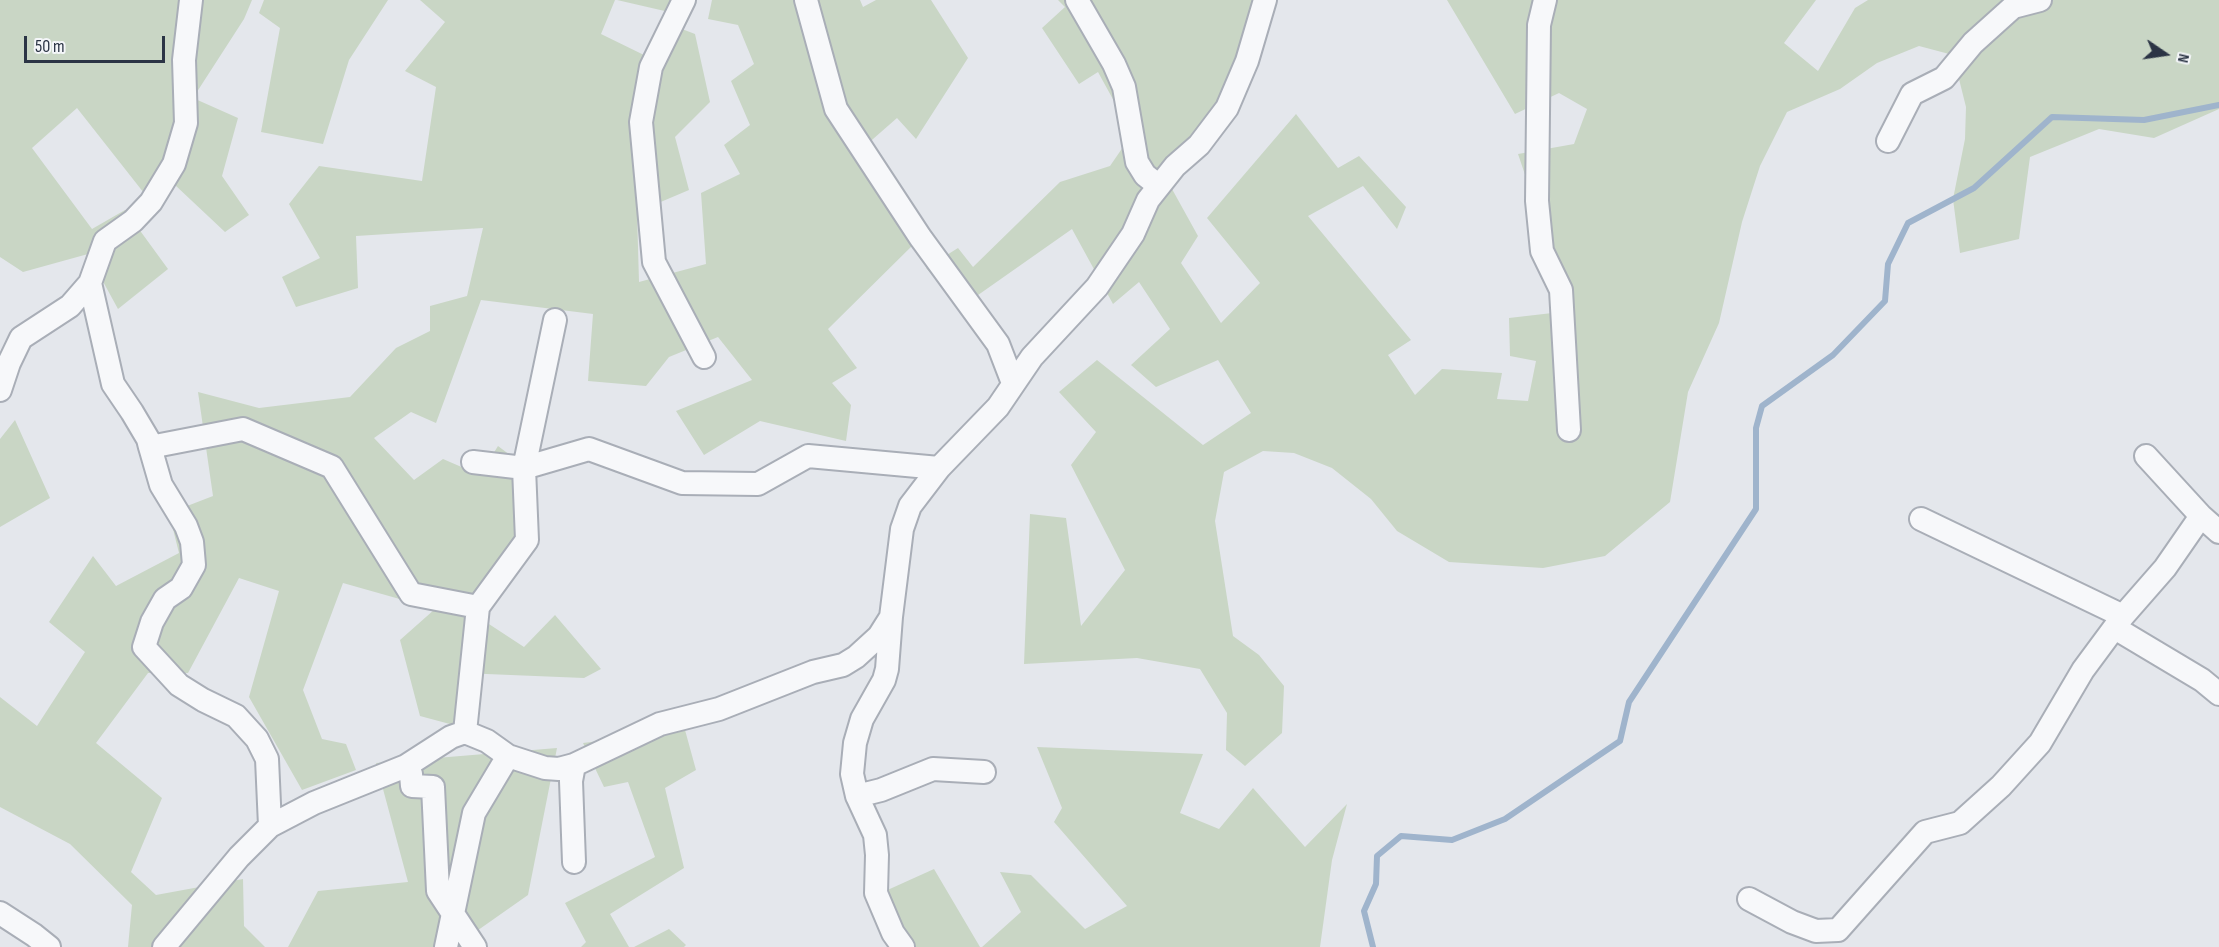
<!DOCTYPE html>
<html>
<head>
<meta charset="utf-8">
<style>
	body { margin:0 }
	#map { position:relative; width:2219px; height:947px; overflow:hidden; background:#e4e7ec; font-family:"Sofia Sans Condensed",sans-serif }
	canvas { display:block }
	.north { position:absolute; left:2135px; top:24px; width:60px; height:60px; -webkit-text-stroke:4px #f4f6f9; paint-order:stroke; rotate:103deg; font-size:16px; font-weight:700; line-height:24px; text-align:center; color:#2b3445 }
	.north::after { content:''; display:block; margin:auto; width:21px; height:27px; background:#2b3445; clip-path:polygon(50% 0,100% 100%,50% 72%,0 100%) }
	.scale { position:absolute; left:24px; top:36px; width:141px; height:27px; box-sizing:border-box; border:3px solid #2b3445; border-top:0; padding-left:8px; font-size:18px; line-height:21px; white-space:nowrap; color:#2b3445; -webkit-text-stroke:4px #f4f6f9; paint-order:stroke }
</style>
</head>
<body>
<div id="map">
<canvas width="2219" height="947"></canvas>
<div class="north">N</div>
<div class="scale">50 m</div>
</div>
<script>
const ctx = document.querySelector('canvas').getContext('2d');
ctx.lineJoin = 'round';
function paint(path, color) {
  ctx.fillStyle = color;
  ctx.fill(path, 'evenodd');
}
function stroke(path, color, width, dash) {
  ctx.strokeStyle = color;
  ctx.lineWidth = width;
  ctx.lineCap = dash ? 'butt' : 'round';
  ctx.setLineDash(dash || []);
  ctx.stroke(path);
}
paint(new Path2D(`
	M 0,0 L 252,0 L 244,19 L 193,98 L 238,118 L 222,176 L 249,215 L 225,232 L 175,185 L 151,202 L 77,108 L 32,148 L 92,229 L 125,210 L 168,269 L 118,309 L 88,254 L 23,272 L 0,257 Z
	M 264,0 L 388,0 L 349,60 L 323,144 L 261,132 L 280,28 L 259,13 Z
	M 420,0 L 615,0 L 601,34 L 646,56 L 661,21 L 695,34 L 710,102 L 675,137 L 689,190 L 637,212 L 639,282 L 706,264 L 701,193 L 740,174 L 724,145 L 750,125 L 731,81 L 754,64 L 738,25 L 708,19 L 712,0 L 860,0 L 863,7 L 876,0 L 931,0 L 968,58 L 916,139 L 897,118 L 857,153 L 916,242 L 828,329 L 857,368 L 832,383 L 851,405 L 846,441 L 760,421 L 704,455 L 676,411 L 752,380 L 718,337 L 669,357 L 646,386 L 588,381 L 593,314 L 481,300 L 436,423 L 411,412 L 374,438 L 414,480 L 443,459 L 480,475 L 498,446 L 518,461 L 523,527 L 466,609 L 524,647 L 555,615 L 601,669 L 584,678 L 462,673 L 461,727 L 420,716 L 400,640 L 435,609 L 343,583 L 303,690 L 322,739 L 346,744 L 356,770 L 302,790 L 249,697 L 279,591 L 239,578 L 188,673 L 148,673 L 96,743 L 162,798 L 131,872 L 156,895 L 243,879 L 244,926 L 265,947 L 128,947 L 132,905 L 70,844 L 0,807 L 0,697 L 37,726 L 85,652 L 49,622 L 93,556 L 116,586 L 179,553 L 169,513 L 213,496 L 198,392 L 259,408 L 350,397 L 396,348 L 430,331 L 430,306 L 467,296 L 483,228 L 356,236 L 358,288 L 296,307 L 282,277 L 320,258 L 289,204 L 319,166 L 422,181 L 436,87 L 405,71 L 445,22 Z
	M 617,0 L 673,0 L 669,12 Z
	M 1058,0 L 1265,0 L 1237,106 L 1167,180 L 1198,236 L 1181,263 L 1221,323 L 1260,283 L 1207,218 L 1296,114 L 1338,168 L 1359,156 L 1406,207 L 1397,229 L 1363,186 L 1308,216 L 1411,340 L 1388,355 L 1415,395 L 1442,369 L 1502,373 L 1497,399 L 1528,401 L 1536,361 L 1510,356 L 1509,318 L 1561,312 L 1554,260 L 1518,154 L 1574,144 L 1587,109 L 1559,93 L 1515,114 L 1447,0 L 1816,0 L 1784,43 L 1818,71 L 1855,8 L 1868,0 L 2219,0 L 2219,109 L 2154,138 L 2099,129 L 2030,157 L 2019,239 L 1960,253 L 1953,199 L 1965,139 L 1966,107 L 1953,55 L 1919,46 L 1877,63 L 1840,89 L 1787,112 L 1760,166 L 1742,222 L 1719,323 L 1688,392 L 1670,502 L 1605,556 L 1543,568 L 1449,562 L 1397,531 L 1371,499 L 1332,468 L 1294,453 L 1263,451 L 1224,472 L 1215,521 L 1233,636 L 1259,655 L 1284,686 L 1282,733 L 1245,766 L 1226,750 L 1227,713 L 1200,669 L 1137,658 L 1024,664 L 1030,514 L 1066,518 L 1081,626 L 1125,570 L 1071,465 L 1096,432 L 1059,392 L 1097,360 L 1203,445 L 1251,413 L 1218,360 L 1156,387 L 1131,365 L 1170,329 L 1139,282 L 1113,304 L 1072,229 L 961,307 L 926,268 L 958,248 L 973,267 L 1060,182 L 1110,166 L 1132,134 L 1098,72 L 1079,84 L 1042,28 L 1065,7 Z
	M 15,420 L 50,498 L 0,527 L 0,439 Z
	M 685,730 L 696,770 L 665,788 L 684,868 L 610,914 L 629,947 L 581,947 L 586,942 L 565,903 L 655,857 L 628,782 L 604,787 L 583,743 Z
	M 1037,747 L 1203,754 L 1180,813 L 1219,829 L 1253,788 L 1305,847 L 1347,804 L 1332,860 L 1320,947 L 982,947 L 1021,912 L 1000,872 L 1031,875 L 1085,929 L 1127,906 L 1054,822 L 1062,808 Z
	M 557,748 L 528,895 L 454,947 L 288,947 L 318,891 L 408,882 L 376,763 Z
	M 934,869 L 980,947 L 906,947 L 872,897 Z
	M 669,929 L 686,945 L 684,947 L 634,947 Z`), '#c9d6c5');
stroke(new Path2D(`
	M 1373,947 L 1364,911 L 1376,884 L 1377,856 L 1401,836 L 1452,840 L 1505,819 L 1620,741 L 1629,702 L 1756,509 L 1756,428 L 1762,406 L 1833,355 L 1885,301 L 1888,264 L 1908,223 L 1974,188 L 2052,117 L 2144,120 L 2219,105`), '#9fb4cc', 6);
const minor = new Path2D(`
	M 684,0 L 651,67 L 641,122 L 654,262 L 704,357
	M 806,0 L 836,109 L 920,237 L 998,344 L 1013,383
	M 1077,0 L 1114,64 L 1124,87 L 1137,162 L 1145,175 L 1159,186
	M 1545,0 L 1539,25 L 1537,201 L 1542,251 L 1561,290 L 1569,430
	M 1888,141 L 1912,94 L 1944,78 L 1973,43 L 2013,7 L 2040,0
	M 90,283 L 113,384 L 132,412 L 148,439 L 150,447 L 243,429 L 332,467 L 411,594 L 478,607
	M 0,390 L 9,363 L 21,338 L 70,306 L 90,283 L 105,241 L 133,221 L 151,202 L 174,164 L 186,123 L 184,60 L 191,0
	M 150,447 L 161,485 L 186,526 L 192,542 L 194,565 L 181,588 L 165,599 L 152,622 L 144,647 L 179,685 L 203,700 L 236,716 L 257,739 L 267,759 L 270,826
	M 2146,456 L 2201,516 L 2219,532
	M 473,462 L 524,468 L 589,449 L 682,483 L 758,484 L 808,456 L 939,468
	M 1921,519 L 2123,616
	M 2115,628 L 2202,680 L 2219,694
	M 465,732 L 478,607 L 527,540 L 524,468 L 555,320
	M 406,766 L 411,774 L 412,786 L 433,787 L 438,891 L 475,947
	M 857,796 L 881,790 L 933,769 L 984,772
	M 574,862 L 571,781 L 574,765
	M 1749,899 L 1792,922 L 1816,931 L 1838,930 L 1925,832 L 1960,823 L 2001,786 L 2040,743 L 2083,670 L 2123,616 L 2165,568 L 2201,516
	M 0,913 L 34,935 L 49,947
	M 164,947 L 239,857 L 270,826 L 314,803 L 406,766 L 451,737 L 465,732 L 487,741 L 508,756 L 545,768 L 559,769 L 574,765 L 660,724 L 719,709 L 813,672 L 843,665 L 856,657 L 879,636 L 891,617
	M 446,947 L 474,813 L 508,756
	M 903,947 L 893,933 L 876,893 L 877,855 L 875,835 L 857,796 L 852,774 L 855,743 L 862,719 L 884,680 L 887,669 L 891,617 L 902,529 L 910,506 L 939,468 L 998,407 L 1032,357 L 1097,287 L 1133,234 L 1148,200 L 1175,166 L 1199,145 L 1227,108 L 1247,61 L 1265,0`);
stroke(minor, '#a9aeb7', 26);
stroke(minor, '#f7f8fa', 22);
</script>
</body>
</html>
